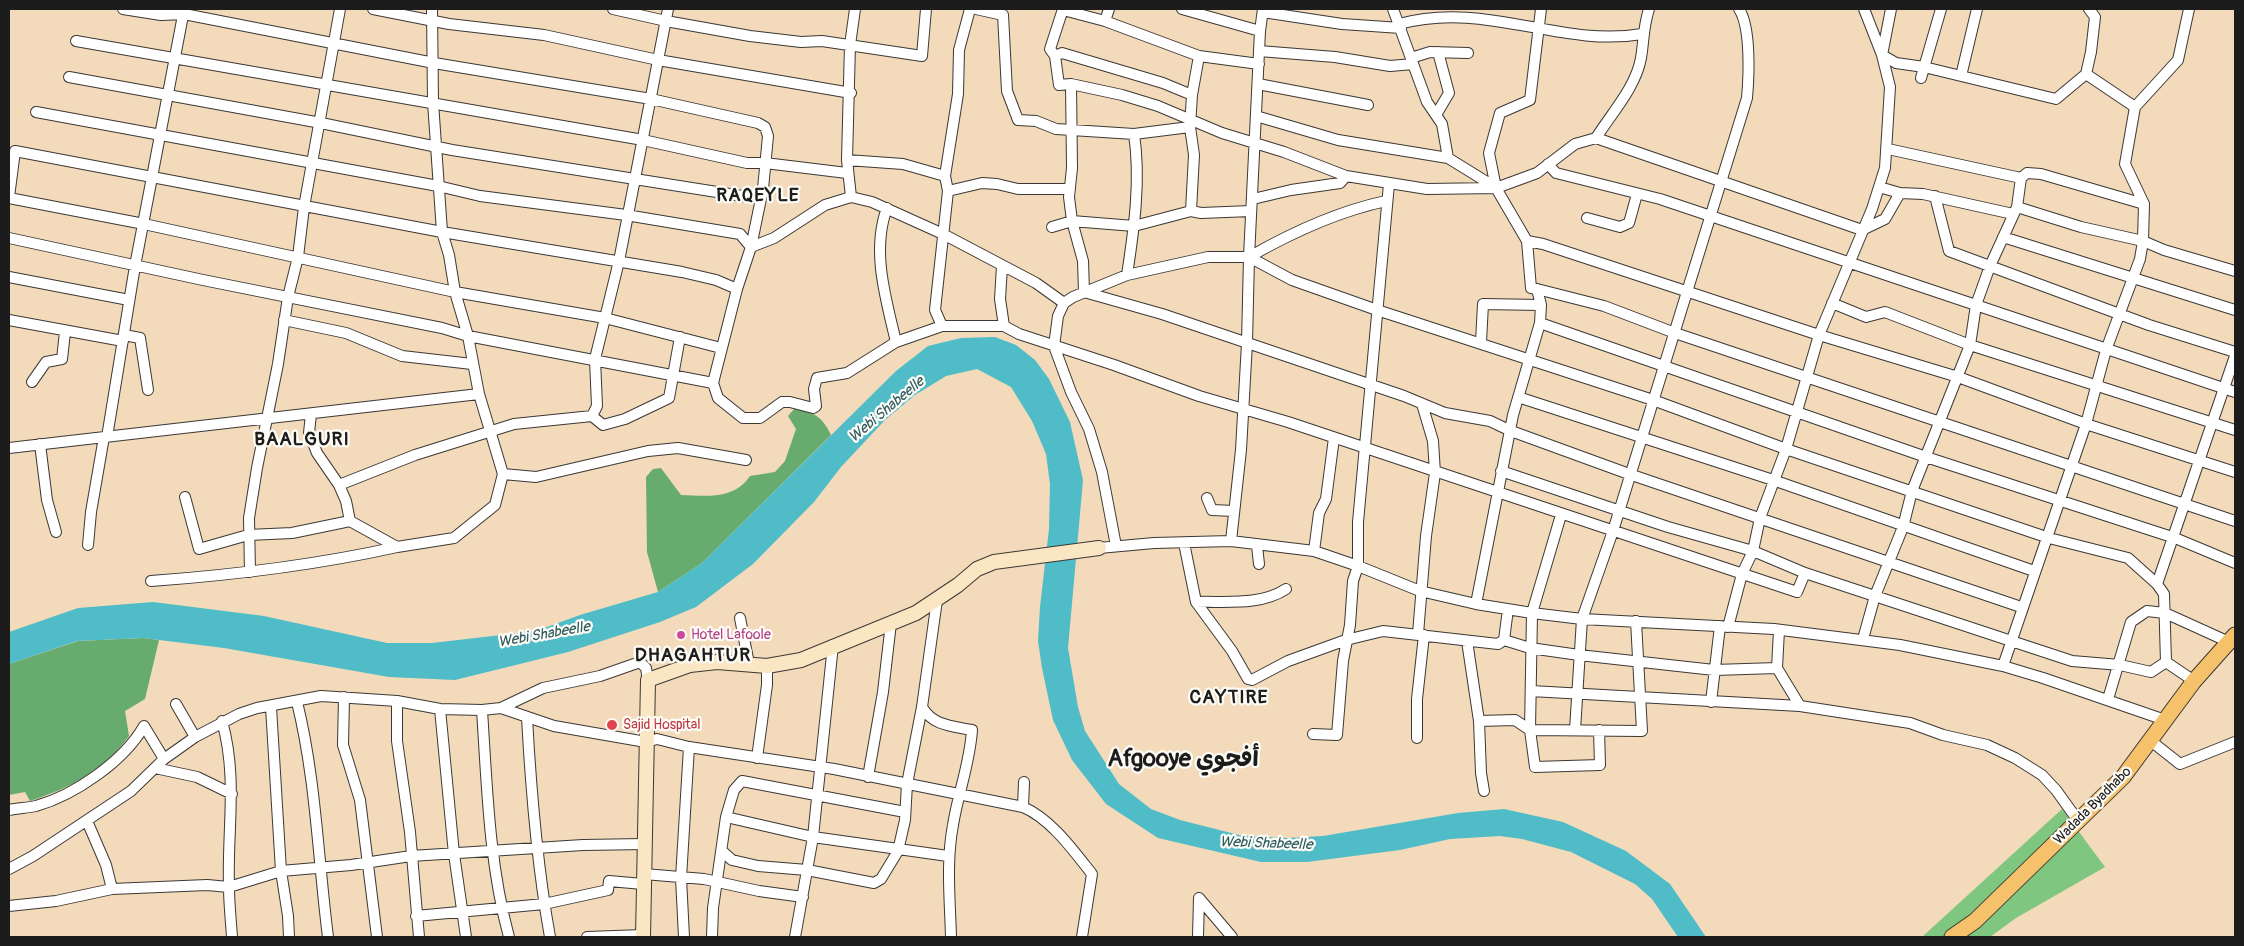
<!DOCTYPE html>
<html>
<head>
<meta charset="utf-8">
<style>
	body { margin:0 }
	#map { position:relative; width:2244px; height:946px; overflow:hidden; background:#f2dabb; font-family:Pangolin,sans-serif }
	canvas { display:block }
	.frame { position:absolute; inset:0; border:10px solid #1c1c1c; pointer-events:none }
</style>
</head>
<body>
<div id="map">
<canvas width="2244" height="946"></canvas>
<div class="frame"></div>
</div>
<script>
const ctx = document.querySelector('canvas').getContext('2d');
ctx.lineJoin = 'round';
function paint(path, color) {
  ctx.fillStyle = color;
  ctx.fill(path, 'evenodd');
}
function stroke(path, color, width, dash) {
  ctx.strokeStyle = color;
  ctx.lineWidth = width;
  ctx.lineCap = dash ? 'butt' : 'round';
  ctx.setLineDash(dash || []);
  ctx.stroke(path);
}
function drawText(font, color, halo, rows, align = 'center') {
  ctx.font = font + ' Pangolin,"Playpen Sans Arabic",sans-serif';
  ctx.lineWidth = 4.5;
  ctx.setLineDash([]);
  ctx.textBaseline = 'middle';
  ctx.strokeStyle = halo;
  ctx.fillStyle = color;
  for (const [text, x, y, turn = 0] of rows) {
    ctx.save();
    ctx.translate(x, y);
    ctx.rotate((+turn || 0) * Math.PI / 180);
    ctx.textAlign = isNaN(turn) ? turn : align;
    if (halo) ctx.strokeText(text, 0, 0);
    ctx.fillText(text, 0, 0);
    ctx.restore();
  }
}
paint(new Path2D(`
	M 2062,809 L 2105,867 L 2016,918 L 1990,937 L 1922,937 Z`), '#7fc681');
paint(new Path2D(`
	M 795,408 C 813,412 823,417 831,435 L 702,563 L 658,592 L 647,552 L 646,477 L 653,469 L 661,468 L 681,495 C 706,496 734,500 750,476 L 775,472 L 785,461 L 796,429 L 788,416 Z
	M 143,638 L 159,640 L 145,699 L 125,711 L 129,736 C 104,770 70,788 30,801 L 25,792 L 9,795 L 9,664 L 78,641 Z`), '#67ab6f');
paint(new Path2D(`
	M 995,337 L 1016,345 L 1035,360 L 1049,379 L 1070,422 L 1083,480 L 1068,648 L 1078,707 L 1085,731 L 1119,784 L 1151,809 L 1180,820 L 1243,836 L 1288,838 L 1323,836 L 1458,813 L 1504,809 L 1563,822 L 1626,851 L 1670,884 L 1706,937 L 1678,937 L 1652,899 L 1635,884 L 1571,852 L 1522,839 L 1500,836 L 1450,839 L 1400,850 L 1307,862 L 1261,862 L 1158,838 L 1106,804 L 1072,760 L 1053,720 L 1042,668 L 1038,641 L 1040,607 L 1049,529 L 1050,484 L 1046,454 L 1032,421 L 1011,387 L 977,369 L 946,376 L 915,395 L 885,420 L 841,467 L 814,502 L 753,564 L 696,607 L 660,622 L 568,652 L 455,680 L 389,677 L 224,648 L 143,638 L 77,641 L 9,664 L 9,632 L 78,608 L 153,602 L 264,616 L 387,643 L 432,643 L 536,631 L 580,615 L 658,592 L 702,563 L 896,371 L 928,346 L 961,338 Z`), '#4fbcc7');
const street = new Path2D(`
	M 123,9 L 161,15 L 184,14 L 434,63 L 651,99 L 758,123 L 765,127 L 768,136 L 763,189 L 751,247 L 737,289 L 713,383 L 718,398 L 743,418 L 760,418 L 782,402 L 790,402 L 813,408 L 816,406 L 814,389 L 817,378 L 847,373 L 896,342 L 942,326 L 1004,326 L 1019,334 L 1114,365 L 1199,396 L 1288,422 L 1797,592 L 1805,573
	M 373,9 L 449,24 L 544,35 L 658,60 L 851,93
	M 613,9 L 666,21 L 750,36 L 801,42 L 822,41 L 922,56 L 926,9
	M 976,9 L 1003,15 L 1007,91 L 1018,120 L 1036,121 L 1056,129 L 1134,134 L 1190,127
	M 1182,9 L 1260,31
	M 1393,9 L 1427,102 L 1442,124 L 1448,158 L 1495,187
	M 1649,9 C 1643,28 1644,40 1641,58 C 1636,87 1611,114 1596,138 L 1575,144 L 1537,173 L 1496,188 L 1427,189 L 1346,176 L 1284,152 L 1222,133 L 1158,106 L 1122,95 L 1071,84 L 1072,168 L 1069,197 L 1072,221 L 1083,261 L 1084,292 L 1162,314 L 1404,396 L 1445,413 L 1490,421 L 1511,431 L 1629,474 L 2021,607
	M 1891,9 L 1882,55 L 1896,63 L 1924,67 L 2056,99 L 2086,74
	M 2089,9 L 2095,17 L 2091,52 L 2086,74 L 2135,107
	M 1063,10 L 1105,21 L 1199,56 L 1259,64
	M 1263,12 L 1342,24 L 1401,28
	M 1105,21 L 1109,9
	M 1399,24 C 1486,0 1559,48 1642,34
	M 76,41 L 643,140 L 747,163 L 765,163 L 847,173
	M 1259,51 L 1335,57 L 1390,66 L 1413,64
	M 1055,56 L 1050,49 L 1063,9
	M 1411,58 L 1430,52 L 1468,53
	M 1961,76 L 1977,9
	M 69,77 L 321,123 L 452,150 L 761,199
	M 1921,78 L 1941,9
	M 1071,84 L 1059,85 L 1055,56 L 1062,53 L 1163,83 L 1192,95
	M 1258,84 L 1368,105
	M 36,112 L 438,186 L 480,196 L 626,215 L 740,234 L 751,247 L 774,238 L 825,205 L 851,197 L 872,202 L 943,234 L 1036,283 L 1064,303
	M 1436,115 L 1449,93 L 1438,52
	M 1256,116 L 1338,140 L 1448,158
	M 1596,138 L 1862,230 L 1885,219 L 1900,193
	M 1888,149 L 2021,178
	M 847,160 L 903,164 L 945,176
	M 1548,164 L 1556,173 L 1660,199 L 2235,392
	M 1879,187 L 1900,193 L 1923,194 L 2013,214
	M 948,191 L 982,183 L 997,184 L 1018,189 L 1070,189
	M 1935,196 L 1949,251 L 2149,325 L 2235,352
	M 9,197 L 15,151 L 442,232 L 682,272 L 716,280 L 737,289
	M 851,197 L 847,160 L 850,45 L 855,9
	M 9,198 L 144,224 L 455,292 L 605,318 L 721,348
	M 1253,199 L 1291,190 L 1340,183 L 1346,176
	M 2017,207 L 2081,227 L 2143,241 L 2164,250 L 2235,271
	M 887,208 C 871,251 886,299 896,342
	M 1191,211 L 1194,155 L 1190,127 L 1192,95 L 1199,56
	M 1587,218 L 1620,227 L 1629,223 L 1637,194
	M 1052,227 L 1072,221 L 1134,226 L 1191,211 L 1201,213 L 1251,211
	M 2003,237 L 2235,310
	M 9,238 L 203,280 L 442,328 L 468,336 L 713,383
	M 1527,241 L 1543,244 L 1819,335 L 1958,377 L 2086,424 L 2235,472
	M 1249,257 C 1291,233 1339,211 1386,201
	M 1002,266 L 1000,299 L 1004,326
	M 1127,275 C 1134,229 1141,180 1134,134
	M 9,277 L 129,300
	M 1537,289 L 1604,306 L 1675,333 L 2235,521
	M 1832,303 L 1866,317 L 1885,312 L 1970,345 L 2235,430
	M 9,320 L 123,341
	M 284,320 L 346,333 L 402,356 L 472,364
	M 1540,323 L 1926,457 L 2175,538 L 2235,563
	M 942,326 L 935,310 L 948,191 L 945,176 L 958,94 L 959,50 L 970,9
	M 124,335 L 140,338 L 148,390
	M 1481,342 L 1483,304 L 1541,305
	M 32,382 L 46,362 L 62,359 L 65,332
	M 1518,397 L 1773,480 L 2034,571
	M 311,414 L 309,433 L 317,453 L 339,485 L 346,501 L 350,521
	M 592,416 L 603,425 L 625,419 L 669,398 L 680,337
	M 107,437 L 135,266 L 184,10
	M 40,444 L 47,500 L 56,532
	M 9,448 L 479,394
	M 1501,471 L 1668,527 L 1753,551 L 1805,573 L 2072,661 L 2120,665 L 2151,672 L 2166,662
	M 503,474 L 536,477 L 648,451 L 678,448 L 746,460
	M 339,485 L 415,455 L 514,424 L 592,416 L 597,406 L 595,359 L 619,261 L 668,9
	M 185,497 L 199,549 L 248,535 L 292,533 L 350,521 L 397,547 L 454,538 L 495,505 L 503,474 L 479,394 L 468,336 L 455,292 L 449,255 L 442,232 L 433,102 L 432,9
	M 1207,498 L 1212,510 L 1234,511
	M 1561,515 L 1532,613 L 1530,730 L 1535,767 L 1600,765 L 1599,730
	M 1231,541 L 1241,450 L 1247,343 L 1249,257 L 1260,31 L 1263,9
	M 1184,543 L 1196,602 L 1232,651 L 1248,679 L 1252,680 L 1288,661 L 1346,640 L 1383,631 L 1498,644 L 1504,640 L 1508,609
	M 88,545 L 91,512 L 104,437
	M 1116,546 L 1102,472 L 1089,429 L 1071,392 L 1054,346 L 1058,316 L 1064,303 L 1073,297 L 1127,275 L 1208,257 L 1249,257 L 1292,280 L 1377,310 L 1653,400 L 1786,449 L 2049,538 L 2128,558 L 2157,584 L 2164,594 L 2166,662 L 2194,681
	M 1257,546 L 1259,564
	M 1099,548 L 1154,543 L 1231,541 L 1314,551 L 1358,566 L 1420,591 L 1476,604 L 1532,613 L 1582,619 L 1774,629 L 1900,645 L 2003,666 L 2043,678 L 2165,720
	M 1314,551 L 1319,513 L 1326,499 L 1334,438
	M 250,572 L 249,518 L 257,468 L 278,364 L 288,297 L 298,257 L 304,207 L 340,9
	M 151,581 C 234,575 316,565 397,547
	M 2157,584 L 2235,356
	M 1196,602 C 1226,601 1260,606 1286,589
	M 1476,604 L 1513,415 L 1540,323 L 1541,305 L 1537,289 L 1531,288 L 1527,241 L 1496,188 L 1489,153 L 1500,113 L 1530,100 L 1541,9
	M 740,618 L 749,664
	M 1728,627 L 1742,574 L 1753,551 L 1760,518 L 1786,449 L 1819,335 L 1872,209 L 1885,168 L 1890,87 L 1882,55 L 1864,9
	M 1779,630 L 1777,668 L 1800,706
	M 1418,634 L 1426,536 L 1435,473 L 1433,441 L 1422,404
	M 1863,639 L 1875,596 L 1903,527 L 1912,491 L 1970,345 L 1976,305 L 1990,266 L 2017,207 L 2021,178 L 2027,173 L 2041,174 L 2144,204
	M 1504,640 L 1530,648 L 1579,655 L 1714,670 L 1777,668
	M 1467,641 L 1479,721 L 1481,773 L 1484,791
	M 2003,666 L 2086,424 L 2106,350 L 2140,259 L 2143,241 L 2144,204 L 2125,164 L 2135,107 L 2178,60 L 2189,9
	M 1531,691 L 1800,706 L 1910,723 L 1943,735 L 1987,745 L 2015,758 L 2042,775 L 2056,790 L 2079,822
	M 344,697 L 343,745 L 360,800 L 377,937
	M 2108,699 L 2131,622 L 2147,611 L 2165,613 L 2229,642
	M 397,701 L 397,741 L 410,832 L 419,937
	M 297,702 C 316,779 318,859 328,937
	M 1711,702 L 1720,626
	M 176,704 L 195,737
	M 271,707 L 281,871 L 288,916 L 289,937
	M 922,707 C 933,726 952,726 972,730 C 970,763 958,793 953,825 C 946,862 950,900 951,937
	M 501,708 L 554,726 L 646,742 L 657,739 L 689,747 L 834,769 L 1023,807 C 1051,819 1073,850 1092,874 L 1082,937
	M 440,709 L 454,854 L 466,937
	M 482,710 C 487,786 489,864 509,937
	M 527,718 C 531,791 537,865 550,937
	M 222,721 C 238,778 227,829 229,887 C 229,904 231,921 232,937
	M 1479,721 L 1515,720 L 1530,730 L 1642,731 L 1636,621
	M 1575,730 L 1582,619 L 1613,531 L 1747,98 C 1749,76 1751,27 1739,9
	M 1313,734 L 1337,735 L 1343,661 L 1350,625 L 1353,581 L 1358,566 L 1358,522 L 1389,184
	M 1417,738 L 1417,699 L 1424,635
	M 2151,741 L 2180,764 L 2235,742
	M 757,758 L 767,685 L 767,666
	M 155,768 L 197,777 L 232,794
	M 868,777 L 883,692 L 891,623
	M 1023,807 L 1024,782
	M 9,810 C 18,808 27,808 36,806 C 75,795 124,761 144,726 L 164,759
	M 726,817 L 813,837 L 948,856
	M 87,821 L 106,865 L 112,889
	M 722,851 L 732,860 L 758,866 L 807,870 L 874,883 L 881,879 L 898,851 L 905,820 L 907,784 L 922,707 L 937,600
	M 9,869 L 33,856 L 131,791 L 164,759 L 195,737 L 239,714 L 257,708 L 321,696 L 397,701 L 440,709 L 482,710 L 501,708 L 543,688 L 600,676 L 640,662 L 646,668 L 648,680
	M 644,874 L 704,879 L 759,891 L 803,897
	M 1199,898 L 1232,937
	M 9,906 L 56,901 L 112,889 L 207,885 L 229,887 L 281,871 L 351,865 L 411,856 L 583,845 L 645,844
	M 416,916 L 544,904 L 608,890 L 609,881 L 643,884
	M 587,937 L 643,935
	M 684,937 L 681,878 L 689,747
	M 712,937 L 713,908 L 726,817 L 734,790 L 742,781 L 905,812
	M 795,937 L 813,837 L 833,645
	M 1198,937 L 1199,898`);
const secondary = new Path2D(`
	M 643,937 L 648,680 L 690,665 L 717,662 L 767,666 L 801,660 L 916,613 L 958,585 L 977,569 L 994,562 L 1099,548`);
const primary = new Path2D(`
	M 1952,937 L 1975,921 L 2123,777 L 2194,681 L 2235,635`);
stroke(street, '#3c3834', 12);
stroke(secondary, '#3c3834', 16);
stroke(primary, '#3c3834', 17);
stroke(street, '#fff', 10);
stroke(secondary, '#fbe6c4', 14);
stroke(primary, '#f5c16b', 15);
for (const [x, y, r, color] of [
	[681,635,5,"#d1479c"],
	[612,725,6,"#e0444e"]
]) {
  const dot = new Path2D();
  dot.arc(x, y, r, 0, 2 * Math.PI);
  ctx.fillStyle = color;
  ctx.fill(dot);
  stroke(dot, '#fdfcf7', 2);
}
drawText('14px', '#b23c85', '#fdfcf7', [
	["Hotel Lafoole",691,635]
], 'left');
drawText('14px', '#be3a42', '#fdfcf7', [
	["Sajid Hospital",623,725]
], 'left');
drawText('14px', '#1c1c1c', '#fdfcf7', [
	["Wadada Byadhabo",2093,806,-45]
]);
drawText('italic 15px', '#305c60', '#fdfcf7', [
	["Webi Shabeelle",887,410,-40],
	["Webi Shabeelle",544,635,-10],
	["Webi Shabeelle",1266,844,2]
]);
ctx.letterSpacing = '1px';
drawText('bold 19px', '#1c1c1c', '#fdfcf7', [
	["RAQEYLE",758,196],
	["BAALGURI",302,440],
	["DHAGAHTUR",693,656],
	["CAYTIRE",1229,698]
]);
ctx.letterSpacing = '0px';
drawText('bold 24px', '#1c1c1c', '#fdfcf7', [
	["Afgooye أفجوي",1183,760]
]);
</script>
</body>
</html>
